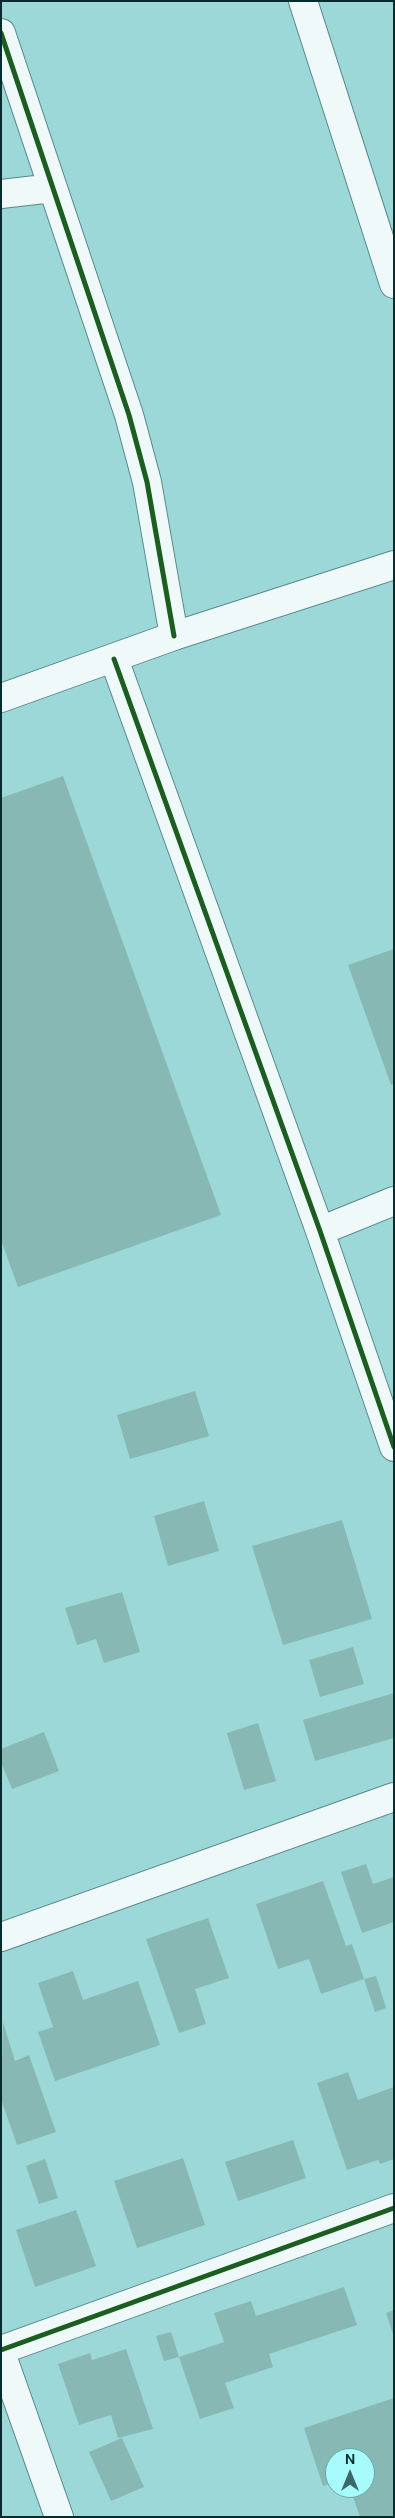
<!DOCTYPE html>
<html>
<head>
<meta charset="utf-8">
<style>
	body { margin:0 }
	#map { position:relative; width:395px; height:2518px; overflow:hidden; background:#9dd8d9; font-family:"DM Sans",sans-serif }
	canvas { display:block }
	.frame { position:absolute; inset:0; border:2px solid #072c2d; pointer-events:none }
	.north { position:absolute; left:325px; top:2448px; width:50px; height:50px; box-sizing:border-box; background:#a7fbfb; border:1px solid #67a8a9; border-radius:50%; rotate:0deg; font-size:14px; font-weight:700; line-height:20px; text-align:center; color:#072c2d }
	.north::after { content:''; display:block; margin:auto; width:18px; height:22px; background:#3c6869; clip-path:polygon(50% 0,100% 100%,50% 72%,0 100%) }
</style>
</head>
<body>
<div id="map">
<canvas width="395" height="2518"></canvas>
<div class="frame"></div>
<div class="north">N</div>
</div>
<script>
const ctx = document.querySelector('canvas').getContext('2d');
ctx.lineJoin = 'round';
function paint(path, color) {
  ctx.fillStyle = color;
  ctx.fill(path, 'evenodd');
}
function stroke(path, color, width, dash) {
  ctx.strokeStyle = color;
  ctx.lineWidth = width;
  ctx.lineCap = dash ? 'butt' : 'round';
  ctx.setLineDash(dash || []);
  ctx.stroke(path);
}
paint(new Path2D(`
	M 63,776 L 221,1215 L 18,1287 L 1,1240 L 1,798 Z
	M 394,949 L 394,1084 L 391,1085 L 348,965 Z
	M 195,1391 L 209,1436 L 130,1459 L 117,1415 Z
	M 204,1501 L 219,1551 L 168,1566 L 154,1516 Z
	M 342,1520 L 372,1619 L 283,1645 L 252,1546 Z
	M 122,1592 L 140,1652 L 104,1663 L 96,1639 L 77,1645 L 65,1608 Z
	M 353,1647 L 364,1684 L 320,1697 L 309,1660 Z
	M 394,1693 L 394,1738 L 315,1761 L 303,1720 Z
	M 258,1723 L 276,1781 L 244,1790 L 227,1733 Z
	M 44,1732 L 59,1771 L 12,1789 L 1,1762 L 1,1749 Z
	M 366,1864 L 373,1884 L 394,1877 L 394,1922 L 362,1933 L 341,1872 Z
	M 323,1881 L 346,1946 L 352,1944 L 364,1979 L 321,1994 L 309,1959 L 278,1969 L 256,1904 Z
	M 208,1918 L 229,1978 L 195,1989 L 206,2024 L 179,2033 L 146,1939 Z
	M 73,1971 L 83,2000 L 138,1981 L 160,2045 L 55,2081 L 38,2032 L 53,2027 L 38,1983 Z
	M 376,1976 L 386,2008 L 375,2012 L 364,1979 Z
	M 3,2022 L 15,2061 L 29,2055 L 56,2132 L 17,2145 L 1,2099 Z
	M 348,2072 L 358,2100 L 394,2087 L 394,2159 L 380,2164 L 378,2160 L 347,2170 L 317,2083 Z
	M 293,2140 L 306,2178 L 238,2201 L 225,2162 Z
	M 183,2158 L 205,2225 L 137,2248 L 114,2181 Z
	M 45,2159 L 58,2198 L 39,2204 L 26,2166 Z
	M 76,2210 L 96,2266 L 35,2287 L 16,2230 Z
	M 344,2287 L 357,2325 L 269,2354 L 273,2367 L 225,2383 L 234,2408 L 200,2419 L 179,2357 L 224,2342 L 214,2313 L 251,2301 L 256,2316 Z
	M 394,2310 L 394,2334 L 393,2334 L 386,2313 Z
	M 171,2332 L 179,2357 L 164,2361 L 156,2336 Z
	M 126,2349 L 153,2429 L 118,2438 L 111,2415 L 79,2425 L 58,2364 L 90,2353 L 92,2360 Z
	M 394,2398 L 394,2517 L 360,2517 L 350,2488 L 365,2488 L 365,2458 L 335,2458 L 335,2482 L 323,2486 L 304,2428 Z
	M 122,2438 L 144,2487 L 111,2501 L 89,2452 Z`), '#87b8b3');
const street = new Path2D(`
	M 303,1 L 394,284
	M 1,33 L 129,415 L 147,482 L 174,636
	M 1,194 L 53,188
	M 114,659 L 320,1231 L 394,1447
	M 320,1231 L 394,1201
	M 1,1937 L 394,1797
	M 1,2350 L 394,2208
	M 1,2353 L 59,2517`);
const secondary = new Path2D(`
	M 1,698 L 174,636 L 394,565`);
stroke(street, '#598889', 30);
stroke(secondary, '#598889', 30);
stroke(street, '#f0f9f9', 28);
stroke(secondary, '#f0f9f9', 28);
stroke(new Path2D(`
	M 1,33 L 129,415 L 147,482 L 174,636
	M 114,659 L 320,1231 L 394,1447
	M 1,2350 L 394,2208`), '#1b5e20', 5);
</script>
</body>
</html>
